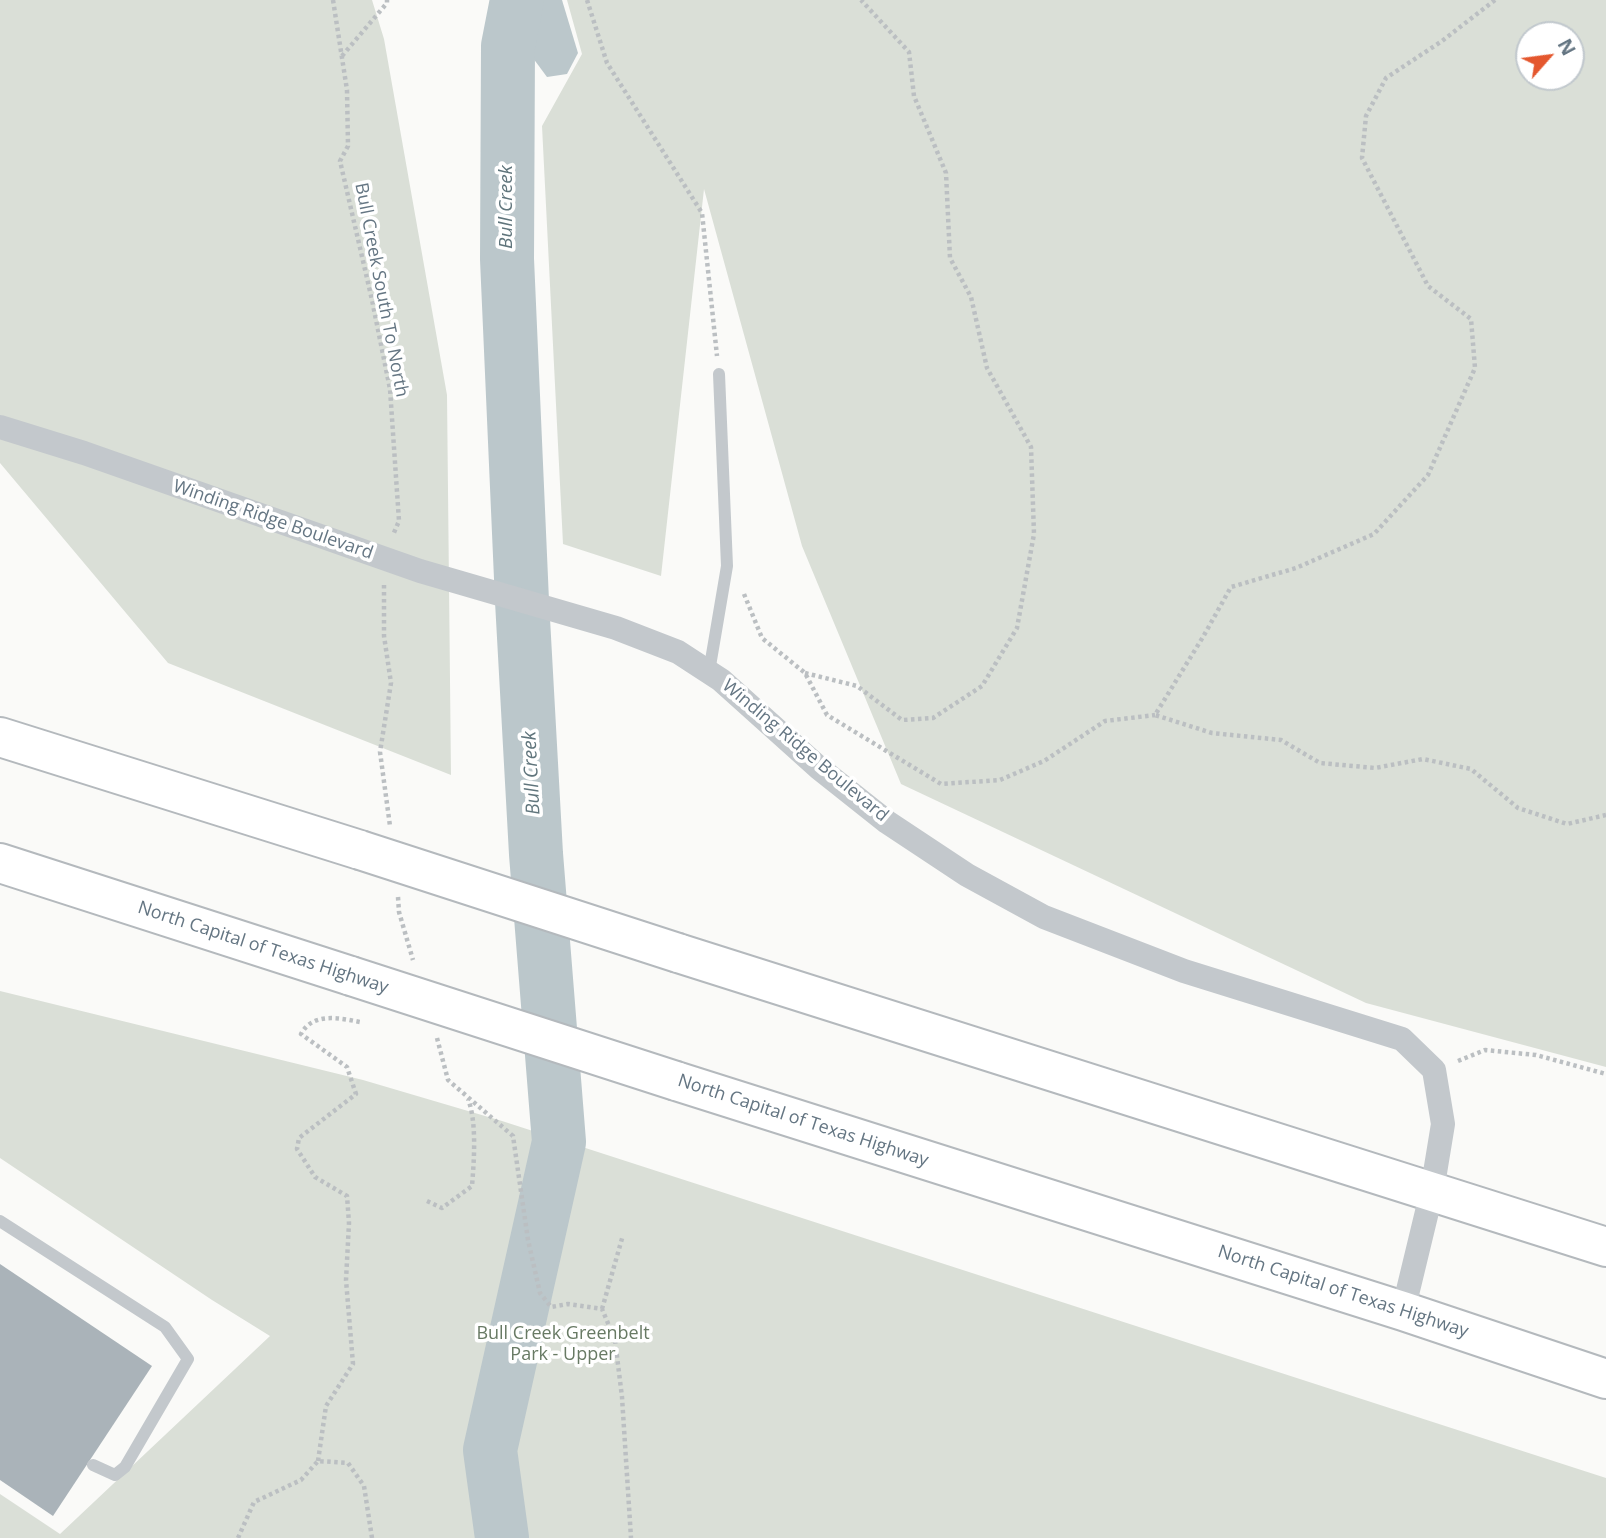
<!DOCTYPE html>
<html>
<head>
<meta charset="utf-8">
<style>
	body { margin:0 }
	#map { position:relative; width:1606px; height:1538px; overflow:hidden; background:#fafaf8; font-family:"Open Sans",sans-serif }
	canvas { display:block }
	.north { position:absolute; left:1515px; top:21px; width:70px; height:70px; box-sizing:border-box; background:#fff; border:2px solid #c1c8cd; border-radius:50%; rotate:62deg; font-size:19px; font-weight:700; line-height:28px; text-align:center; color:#657683 }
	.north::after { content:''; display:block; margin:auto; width:24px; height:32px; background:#e4572e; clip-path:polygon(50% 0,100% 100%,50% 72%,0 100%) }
</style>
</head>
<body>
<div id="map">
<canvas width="1606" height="1538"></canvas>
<div class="north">N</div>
</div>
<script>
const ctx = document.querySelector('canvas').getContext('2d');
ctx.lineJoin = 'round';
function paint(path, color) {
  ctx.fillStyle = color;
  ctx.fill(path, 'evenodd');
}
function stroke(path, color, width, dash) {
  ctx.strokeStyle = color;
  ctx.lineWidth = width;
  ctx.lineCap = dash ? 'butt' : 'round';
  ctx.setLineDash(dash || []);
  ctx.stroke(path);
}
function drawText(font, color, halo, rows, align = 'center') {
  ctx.font = font + ' "Open Sans",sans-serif';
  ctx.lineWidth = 7;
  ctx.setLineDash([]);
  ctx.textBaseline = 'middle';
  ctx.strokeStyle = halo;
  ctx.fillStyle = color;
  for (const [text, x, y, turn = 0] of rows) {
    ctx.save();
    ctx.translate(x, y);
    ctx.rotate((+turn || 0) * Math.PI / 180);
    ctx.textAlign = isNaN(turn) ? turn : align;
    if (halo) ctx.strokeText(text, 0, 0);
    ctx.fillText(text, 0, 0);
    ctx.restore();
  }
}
paint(new Path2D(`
	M 0,0 L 372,0 L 384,39 L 447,395 L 451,775 L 168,663 L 0,463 Z
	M 567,0 L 1606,0 L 1606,1067 L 1366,1003 L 901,784 L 802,546 L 704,189 L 661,576 L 563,544 L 542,126 L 582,54 ZM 1529,35 L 1571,35 L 1571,77 L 1529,77 Z
	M 0,991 L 363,1080 L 502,1121 L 1606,1478 L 1606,1538 L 0,1538 L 0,1494 L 60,1534 L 270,1336 L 212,1300 L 0,1158 Z`), '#dadfd7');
paint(new Path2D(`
	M 490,0 L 562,0 L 578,53 L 567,74 L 547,77 Z`), '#bbc7cb');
stroke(new Path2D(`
	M 502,1538 L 490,1450 L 559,1142 L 536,854 L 522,601 L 507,259 L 508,46 L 517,0`), '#bbc7cb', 54);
paint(new Path2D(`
	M 0,1264 L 152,1366 L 53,1516 L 0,1480 Z`), '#aab3b9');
const highway = new Path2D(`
	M 0,737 L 360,850
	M 0,863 L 351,976
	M 678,953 L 1606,1247
	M 676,1081 L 1403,1311 L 1606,1379`);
stroke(highway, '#b4b9bd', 42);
stroke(new Path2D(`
	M 333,0 L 347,90 L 348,146 L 340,161 L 372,300 L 390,389 L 399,521 L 393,535
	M 587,0 L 607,63 L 702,213 L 717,356
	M 1495,0 L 1442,41 L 1386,78 L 1366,116 L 1362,158 L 1428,286 L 1471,319 L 1475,368 L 1428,475 L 1374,534 L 1296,568 L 1231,587 L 1203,637 L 1155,715 L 1212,733 L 1281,740 L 1320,763 L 1375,768 L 1423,759 L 1471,769 L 1518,808 L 1567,824 L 1606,815
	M 342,56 L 387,3 L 387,0
	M 384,585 L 384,636 L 391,683 L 380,752 L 390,826
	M 744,594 L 762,638 L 805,673 L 827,715 L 941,784 L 1000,780 L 1044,761 L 1105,721 L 1155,715
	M 805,673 L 857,686 L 902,720 L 933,718 L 982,686 L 1017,628 L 1034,534 L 1031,447 L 987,368 L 971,297 L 950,258 L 946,173 L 914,96 L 909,52 L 861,0
	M 398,897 L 399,912 L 413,960
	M 437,1038 L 448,1080 L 513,1136 L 528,1240 L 540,1293 L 551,1307 L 568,1304 L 602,1309 L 615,1340 L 622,1397 L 631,1538
	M 1458,1061 L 1485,1050 L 1536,1055 L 1606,1074
	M 427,1201 L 442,1208 L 472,1186 C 474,1161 477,1122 468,1099
	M 602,1309 L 623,1235
	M 318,1461 L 326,1406 L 353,1364 L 346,1280 L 349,1223 L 347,1196 L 315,1177 L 297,1149 L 299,1138 L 356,1094 L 347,1067 L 301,1034 C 313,1012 339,1018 360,1022
	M 238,1538 L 254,1502 L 301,1480 L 318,1461 L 348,1463 L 364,1486 L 372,1538`), '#bbbfc2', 4.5, [3.5, 3.5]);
stroke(new Path2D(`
	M 709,672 L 727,566 L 719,374
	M 0,1221 L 165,1327 L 188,1359 L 125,1467 L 115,1475 L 93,1465`), '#c3c8cc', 12);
stroke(new Path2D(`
	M 0,427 L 84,453 L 420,571 L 616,628 L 678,652 L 721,680 L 819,768 L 887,822 L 967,875 L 1044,917 L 1184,971 L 1402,1039 L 1434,1070 L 1443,1124 L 1432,1191 L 1403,1311`), '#c3c8cc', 24);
stroke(highway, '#fff', 38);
const highwayBridge = new Path2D(`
	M 360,850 L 678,953
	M 351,976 L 676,1081`);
stroke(highwayBridge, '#b4b9bd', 42, []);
stroke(highwayBridge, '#fff', 38);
drawText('18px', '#657683', '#fff', [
	["Bull Creek South To North",381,290,79],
	["Winding Ridge Boulevard",273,520,19],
	["Winding Ridge Boulevard",805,751,40],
	["North Capital of Texas Highway",263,948,18],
	["North Capital of Texas Highway",803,1121,18],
	["North Capital of Texas Highway",1343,1292,18]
]);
drawText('18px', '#687a64', '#fff', [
	["Bull Creek Greenbelt",563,1334],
	["Park - Upper",563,1355]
]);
drawText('italic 19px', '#60757c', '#fff', [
	["Bull Creek",507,207,-90],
	["Bull Creek",532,773,-93]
]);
</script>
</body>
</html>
